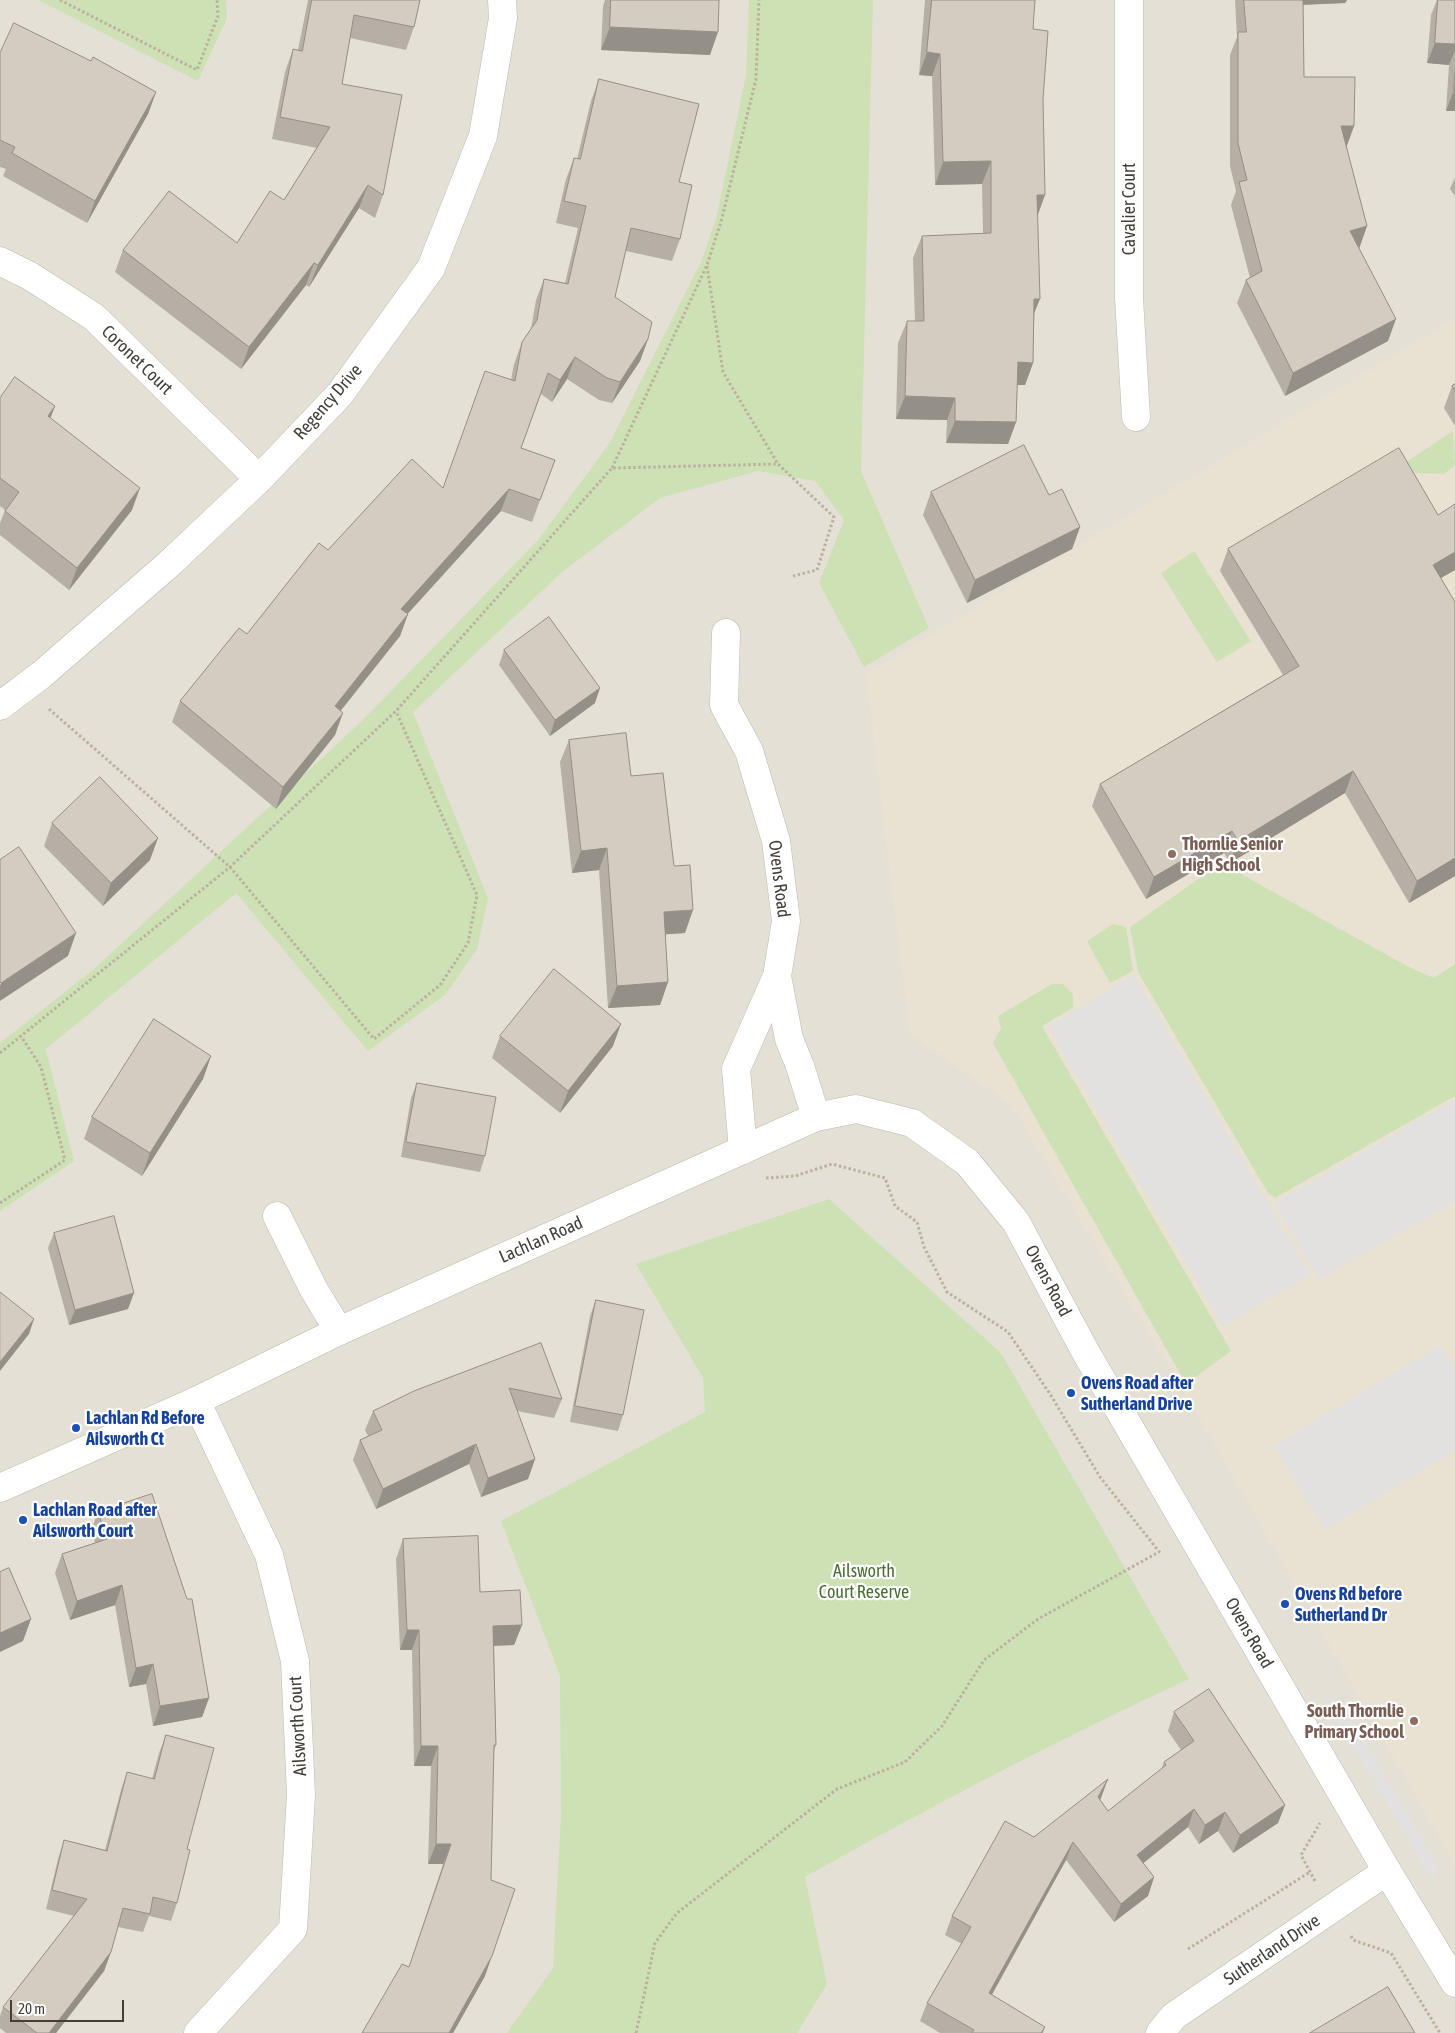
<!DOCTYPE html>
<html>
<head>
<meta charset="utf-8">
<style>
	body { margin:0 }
	#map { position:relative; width:1455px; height:2033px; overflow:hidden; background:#f1eee7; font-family:"Asap Condensed",sans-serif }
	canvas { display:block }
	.scale { position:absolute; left:10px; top:2000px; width:114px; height:22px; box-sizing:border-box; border:2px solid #443e37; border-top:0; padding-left:6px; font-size:15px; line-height:18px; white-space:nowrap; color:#443e37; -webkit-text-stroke:4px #fff; paint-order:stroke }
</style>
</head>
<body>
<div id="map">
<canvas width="1455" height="2033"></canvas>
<div class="scale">20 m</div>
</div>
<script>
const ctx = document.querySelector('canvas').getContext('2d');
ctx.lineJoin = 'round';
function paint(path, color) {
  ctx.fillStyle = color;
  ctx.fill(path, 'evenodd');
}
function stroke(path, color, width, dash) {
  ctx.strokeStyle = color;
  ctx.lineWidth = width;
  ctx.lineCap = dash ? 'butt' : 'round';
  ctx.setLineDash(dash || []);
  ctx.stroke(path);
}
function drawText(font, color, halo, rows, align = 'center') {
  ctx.font = font + ' "Asap Condensed",sans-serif';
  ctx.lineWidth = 4.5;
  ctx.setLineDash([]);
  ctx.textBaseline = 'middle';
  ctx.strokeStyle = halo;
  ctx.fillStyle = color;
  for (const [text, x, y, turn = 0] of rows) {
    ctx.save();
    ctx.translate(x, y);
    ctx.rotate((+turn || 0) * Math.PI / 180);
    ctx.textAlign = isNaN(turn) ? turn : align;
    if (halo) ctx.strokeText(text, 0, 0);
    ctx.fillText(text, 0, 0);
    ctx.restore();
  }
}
paint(new Path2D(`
	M 0,0 L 1455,0 L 1455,2033 L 0,2033 Z`), '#e5e0d6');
paint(new Path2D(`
	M 1455,319 L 1455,1865 L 1205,1427 L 1011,1104 L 910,1034 L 866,674 Z`), '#e9e2d3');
paint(new Path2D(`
	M 38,0 L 226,0 L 227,18 L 198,81 Z
	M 749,0 L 873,0 L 861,471 L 929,628 L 864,667 L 819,583 L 844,520 L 815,481 L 758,471 L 660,498 L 561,573 L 413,712 L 488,898 L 477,949 L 446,994 L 368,1051 L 236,893 L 46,1049 L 74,1161 L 0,1211 L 0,1043 L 94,969 L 363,720 L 538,540 L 609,444 L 701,262 L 716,219 L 746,75 Z
	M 1453,431 L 1455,465 L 1444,474 L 1413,473 L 1400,466 Z
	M 1194,551 L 1251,641 L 1217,662 L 1161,573 Z
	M 1221,863 L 1407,966 L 1434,978 L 1455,964 L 1455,1096 L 1275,1198 L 1268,1193 L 1138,972 L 1130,927 Z
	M 1113,924 L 1126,927 L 1133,971 L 1110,983 L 1087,941 Z
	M 1052,984 L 1063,984 L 1073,994 L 1073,1008 L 1042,1026 L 1231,1351 L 1186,1384 L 993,1043 L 1001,1028 L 998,1016 Z
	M 829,1199 L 1001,1353 L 1189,1679 C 1058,1740 931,1806 805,1877 L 827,1984 L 797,2033 L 507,2033 L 553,1968 L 561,1814 L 560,1676 L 501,1521 L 705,1412 L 703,1378 L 636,1264 Z`), '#cee1b5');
paint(new Path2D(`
	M 1134,975 L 1310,1275 L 1223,1326 L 1048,1027 Z
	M 1455,1099 L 1455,1202 L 1319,1280 L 1275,1203 Z
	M 1441,1345 L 1455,1368 L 1455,1451 L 1325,1530 L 1274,1446 Z
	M 1322,1692 L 1343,1704 L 1437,1864 L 1434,1884 Z`), '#e3e1df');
const minor = new Path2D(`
	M 1129,0 L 1129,298 L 1136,417
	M 0,261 L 30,276 L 94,317 L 259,479
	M 726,633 L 724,705 L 749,751 L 776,841 L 786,921 L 777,976 L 789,1039 L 800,1066 L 816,1117
	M 0,706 L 41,675 L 169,564 L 259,479 L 340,394 L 431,268 L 483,136 L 503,18 L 502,0
	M 743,1150 L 736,1069 L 777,976
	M 277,1216 L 314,1290 L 339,1331
	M 196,1401 L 269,1555 L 295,1661 L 301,1795 L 293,1929 L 198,2033
	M 1160,2033 L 1174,2016 L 1387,1871`);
const tertiary = new Path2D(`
	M 0,1488 L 196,1401 L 339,1331 L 816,1117 L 856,1109 L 912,1123 L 967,1162 L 1016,1222 L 1085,1351 L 1387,1871 L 1455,1983`);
stroke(minor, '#bfb8ae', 29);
stroke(tertiary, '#bfb8ae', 29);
stroke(new Path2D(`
	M 60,0 L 197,70 L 218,16 L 217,0
	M 707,266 L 723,372 L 778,464
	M 612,468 L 707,265 L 721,222 L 756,79 L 759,0
	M 49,709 L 230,867 L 374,1039 L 440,985 L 468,943 L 477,895 L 396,711
	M 0,1053 L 230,867 L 396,711 L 612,468 L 778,464 L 834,517 L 817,570 L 793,576
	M 766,1178 L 795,1176 L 832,1164 L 885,1178 L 895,1206 L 917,1222 L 924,1247 L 947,1292 L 1008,1332 L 1050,1394 L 1100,1477 L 1161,1554
	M 0,1203 L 65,1160 L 41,1067 L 21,1036
	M 1315,1881 L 1301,1855 L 1320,1823
	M 1351,1936 L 1353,1940 L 1391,1953 L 1440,2033
	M 1188,1949 L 1310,1872
	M 636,2033 L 655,1943 L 677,1913 L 837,1789 L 905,1762 L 942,1726 L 984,1660 L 1038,1619 L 1159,1552`), '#bcb09e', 3, [2.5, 2.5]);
stroke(minor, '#fff', 28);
stroke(tertiary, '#fff', 28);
paint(new Path2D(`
	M 308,0 L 420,0 L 414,27 L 406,50 L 350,38 L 342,84 L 383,195 L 375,218 L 359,208 L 309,287 L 306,285 L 241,369 L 115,272 L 123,250 L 237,243 L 284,200 L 317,148 L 272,139 L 285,72 L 293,49 L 298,50 Z
	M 605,0 L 719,0 L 710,55 L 601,50 L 603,6 Z
	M 925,0 L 1035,0 L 1033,29 L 1043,99 L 1037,216 L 1033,363 L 1025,385 L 1017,385 L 1016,422 L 1008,444 L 946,443 L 947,420 L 896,419 L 898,343 L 907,321 L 915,321 L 913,258 L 922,236 L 983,233 L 982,184 L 935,185 L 932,76 L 919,75 Z
	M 1235,0 L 1347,0 L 1345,3 L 1303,5 L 1304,77 L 1354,126 L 1346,148 L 1367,226 L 1359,248 L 1388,341 L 1285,396 L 1237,303 L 1246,280 L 1250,278 L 1231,205 L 1236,191 L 1230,166 L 1230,55 L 1237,37 Z
	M 1437,0 L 1455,0 L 1455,111 L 1446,111 L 1449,65 L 1427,63 L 1431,15 Z
	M 0,53 L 156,92 L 148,114 L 87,223 L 3,176 L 6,169 L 0,167 Z
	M 599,79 L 679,182 L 680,239 L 672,261 L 626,251 L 615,297 L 648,339 L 640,361 L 612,403 L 599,400 L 567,379 L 552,402 L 541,394 L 521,448 L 555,460 L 532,522 L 501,511 L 407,614 L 408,614 L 400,636 L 340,711 L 335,735 L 276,809 L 172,722 L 180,701 L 247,634 L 328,550 L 443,488 L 511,380 L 514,364 L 522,342 L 531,329 L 536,300 L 544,279 L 565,283 L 578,228 L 556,223 L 566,179 L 574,158 L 577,159 L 591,101 Z
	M 1455,177 L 1455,196 L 1450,189 Z
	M 1455,384 L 1455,426 L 1444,408 L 1452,386 Z
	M 0,398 L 55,406 L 50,418 L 132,510 L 69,590 L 0,535 L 0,523 L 5,510 L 0,506 Z
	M 931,492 L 1049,495 L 1080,527 L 1072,549 L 967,603 L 923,515 Z
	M 1228,549 L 1455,570 L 1441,578 L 1455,602 L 1455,876 L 1409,903 L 1345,793 L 1230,863 L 1224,853 L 1146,899 L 1092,806 L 1100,784 L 1283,675 L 1220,571 Z
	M 504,650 L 595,703 L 550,736 L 499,665 Z
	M 569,740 L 631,776 L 674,866 L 685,933 L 665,934 L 668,982 L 660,1005 L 608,1008 L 599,870 L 572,873 L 560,762 Z
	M 52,823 L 150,860 L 103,906 L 44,846 Z
	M 500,1036 L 613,1046 L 560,1113 L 492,1058 Z
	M 211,1056 L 203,1079 L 142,1176 L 84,1139 L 92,1117 Z
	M 417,1083 L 485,1156 L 480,1172 L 401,1157 L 411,1098 Z
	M 54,1233 L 128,1309 L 69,1325 L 48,1248 Z
	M 596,1300 L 623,1415 L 618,1431 L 570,1422 L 590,1316 Z
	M 541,1343 L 562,1399 L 554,1418 L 517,1411 L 535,1459 L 528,1479 L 481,1497 L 469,1464 L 376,1509 L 353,1460 L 360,1440 L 368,1436 L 365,1430 L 373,1411 Z
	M 98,1512 L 209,1698 L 202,1717 L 153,1726 L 146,1684 L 129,1687 L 115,1605 L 70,1620 L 55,1573 L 62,1554 L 95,1543 L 91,1531 Z
	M 403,1539 L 480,1592 L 522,1625 L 514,1645 L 494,1646 L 496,1745 L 494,1751 L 485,1976 L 453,2033 L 362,2033 L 409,1967 L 443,1864 L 428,1864 L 431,1766 L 414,1766 L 412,1650 L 400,1650 L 396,1559 Z
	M 1174,1712 L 1285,1805 L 1278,1823 L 1233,1853 L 1218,1831 L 1199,1844 L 1188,1827 L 1143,1863 L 1154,1877 L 1148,1896 L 1114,1922 L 1066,1860 L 992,1995 L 1045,2027 L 1043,2033 L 940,2033 L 920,2021 L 927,2003 L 962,1944 L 945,1935 L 952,1916 L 1034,1837 L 1101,1798 L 1100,1800 L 1108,1811 L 1161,1770 L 1164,1762 L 1181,1750 L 1168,1731 Z
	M 166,1735 L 187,1849 L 177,1903 L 171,1921 L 149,1916 L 143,1932 L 118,1927 L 111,1952 L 104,1971 L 56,2033 L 6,2033 L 0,2028 L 0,2016 L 3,2007 L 74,1916 L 46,1909 L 58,1859 L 64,1840 L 105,1850 L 121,1790 L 127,1772 L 152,1779 L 159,1753 Z`), '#b6afa6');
paint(new Path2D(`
	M 1297,0 L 1347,0 L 1345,3 L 1295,5 Z
	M 610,27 L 718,32 L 710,55 L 601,50 Z
	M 1435,43 L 1455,44 L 1455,50 L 1449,65 L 1427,63 Z
	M 927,52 L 940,54 L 932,76 L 919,75 Z
	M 1454,90 L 1455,90 L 1455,111 L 1446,111 Z
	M 156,92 L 148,114 L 87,223 L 95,201 Z
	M 1341,126 L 1354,126 L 1346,148 Z
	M 991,161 L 982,184 L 935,185 L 943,162 Z
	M 368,185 L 359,208 L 309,287 L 318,265 Z
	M 1037,195 L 1045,195 L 1037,217 Z
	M 1367,226 L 1359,249 L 1350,231 Z
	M 314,263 L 306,285 L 241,369 L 249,347 Z
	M 1034,299 L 1040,299 L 1031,321 Z
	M 1396,319 L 1388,341 L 1285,396 L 1293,373 Z
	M 648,339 L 640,361 L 612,403 L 620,382 Z
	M 575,357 L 567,379 L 552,402 L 560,380 Z
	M 1018,362 L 1033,363 L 1025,385 L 1010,385 Z
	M 905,396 L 955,398 L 947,420 L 896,419 Z
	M 55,406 L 47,427 L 48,416 Z
	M 955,421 L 1016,422 L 1008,444 L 946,443 Z
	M 140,488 L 132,510 L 69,590 L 77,568 Z
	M 509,489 L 501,511 L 393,630 L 401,609 Z
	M 1080,527 L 1072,549 L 967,603 L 975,580 Z
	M 1455,552 L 1455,570 L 1425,587 L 1433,565 Z
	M 408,614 L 400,636 L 327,728 L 335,706 Z
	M 600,688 L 595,703 L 550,736 L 555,720 Z
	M 343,713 L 335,735 L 276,809 L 283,787 Z
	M 1353,771 L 1345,793 L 1230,863 L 1238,841 Z
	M 1232,831 L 1224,853 L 1146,899 L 1154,877 Z
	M 158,838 L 150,860 L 103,906 L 111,883 Z
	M 607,848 L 599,870 L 572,873 L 581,851 Z
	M 1455,858 L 1455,876 L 1409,903 L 1417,881 Z
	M 693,910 L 685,933 L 656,935 L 664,912 Z
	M 76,933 L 68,956 L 0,1001 L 0,986 L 1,983 Z
	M 668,982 L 660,1005 L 608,1008 L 617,986 Z
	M 621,1024 L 613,1046 L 560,1113 L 568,1091 Z
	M 211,1056 L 203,1079 L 142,1176 L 150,1153 Z
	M 134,1293 L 128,1309 L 69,1325 L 75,1310 Z
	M 34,1319 L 29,1334 L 0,1371 L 0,1362 Z
	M 476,1444 L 469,1464 L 376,1509 L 383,1489 Z
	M 535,1459 L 528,1479 L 481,1497 L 488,1478 Z
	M 122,1585 L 115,1605 L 70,1620 L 77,1601 Z
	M 31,1619 L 23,1641 L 0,1652 L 0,1633 Z
	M 522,1625 L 514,1645 L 486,1646 L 493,1626 Z
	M 407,1630 L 419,1630 L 412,1650 L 400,1650 Z
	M 153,1664 L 146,1684 L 129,1687 L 136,1668 Z
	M 209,1698 L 202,1717 L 153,1726 L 160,1706 Z
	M 421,1746 L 438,1746 L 431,1766 L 414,1766 Z
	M 1108,1779 L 1101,1798 L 1091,1816 L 1098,1797 Z
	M 1285,1805 L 1278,1823 L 1233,1853 L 1240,1835 Z
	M 1194,1809 L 1188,1827 L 1130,1874 L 1137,1855 Z
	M 1225,1812 L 1218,1831 L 1199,1844 L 1205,1825 Z
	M 1073,1842 L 1066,1860 L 982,2012 L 989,1993 Z
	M 436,1844 L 451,1844 L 443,1864 L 428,1864 Z
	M 1154,1877 L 1148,1896 L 1114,1922 L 1121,1904 Z
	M 111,1952 L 104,1971 L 56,2033 L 49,2033 Z
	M 492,1956 L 485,1976 L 453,2033 L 449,2033 Z`), '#948f87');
const building = new Path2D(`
	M 312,0 L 420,0 L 414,27 L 354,15 L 342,84 L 402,95 L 383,195 L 368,185 L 318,265 L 314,263 L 249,347 L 123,250 L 169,191 L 237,243 L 270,191 L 284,200 L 330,127 L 280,117 L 293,49 L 302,51 Z
	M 611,0 L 719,0 L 718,32 L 610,27 Z
	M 932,0 L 1035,0 L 1033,29 L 1048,31 L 1043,99 L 1045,195 L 1037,195 L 1040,299 L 1034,299 L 1033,363 L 1018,362 L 1016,422 L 955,421 L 955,398 L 905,396 L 907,321 L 924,321 L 922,236 L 991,233 L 991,161 L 943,162 L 940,54 L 927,52 Z
	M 1244,0 L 1303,0 L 1304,77 L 1355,77 L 1354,126 L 1341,126 L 1367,226 L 1350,231 L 1396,319 L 1293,373 L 1246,280 L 1262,271 L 1239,182 L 1247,180 L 1238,143 L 1238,32 L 1246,32 Z
	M 1438,0 L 1455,0 L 1455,44 L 1435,43 Z
	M 14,23 L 91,61 L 93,57 L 156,92 L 95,201 L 12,153 L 15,147 L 0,140 L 0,53 Z
	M 1455,71 L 1455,90 L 1454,90 Z
	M 599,79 L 699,104 L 679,182 L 692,185 L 680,239 L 631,228 L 615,297 L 652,322 L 648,339 L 620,382 L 607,378 L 575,357 L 560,380 L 548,373 L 521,448 L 555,460 L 540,500 L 509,489 L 401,609 L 408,614 L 335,706 L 343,713 L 283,787 L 180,701 L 239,628 L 247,634 L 319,543 L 328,550 L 412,459 L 443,488 L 485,371 L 515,381 L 522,342 L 537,320 L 544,279 L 568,284 L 586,206 L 564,201 L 574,158 L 580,159 Z
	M 15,377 L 55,406 L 48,416 L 140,488 L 77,568 L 5,511 L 19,492 L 0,478 L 0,398 Z
	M 1455,384 L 1455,391 L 1452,386 Z
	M 1024,445 L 1049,495 L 1062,489 L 1080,527 L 975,580 L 931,492 Z
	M 1399,448 L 1438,515 L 1455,504 L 1455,552 L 1433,565 L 1455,602 L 1455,858 L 1417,881 L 1353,771 L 1238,841 L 1232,831 L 1154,877 L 1100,784 L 1299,666 L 1228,549 Z
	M 549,617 L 600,688 L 555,720 L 504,650 Z
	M 626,733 L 631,776 L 663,773 L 674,866 L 690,865 L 693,910 L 664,912 L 668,982 L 617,986 L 607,848 L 581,851 L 569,740 Z
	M 100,777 L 158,838 L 111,883 L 52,823 Z
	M 19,847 L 76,933 L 1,983 L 0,982 L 0,860 Z
	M 554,969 L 621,1024 L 568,1091 L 500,1036 Z
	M 154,1019 L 211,1056 L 150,1153 L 92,1117 Z
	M 417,1083 L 496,1097 L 485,1156 L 406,1142 Z
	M 114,1216 L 134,1293 L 75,1310 L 54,1233 Z
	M 0,1292 L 34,1319 L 0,1362 Z
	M 596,1300 L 644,1310 L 623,1415 L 575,1406 Z
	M 541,1343 L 562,1399 L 509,1388 L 535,1459 L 488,1478 L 476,1444 L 383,1489 L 360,1440 L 382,1430 L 373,1411 L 414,1391 Z
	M 152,1494 L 187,1599 L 192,1599 L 209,1698 L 160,1706 L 153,1664 L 136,1668 L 122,1585 L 77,1601 L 62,1554 L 107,1539 L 98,1512 Z
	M 478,1536 L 480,1592 L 520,1590 L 522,1625 L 493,1626 L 496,1745 L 494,1745 L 491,1880 L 515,1889 L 492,1956 L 449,2033 L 362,2033 L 402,1964 L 409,1967 L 451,1844 L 436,1844 L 438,1746 L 421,1746 L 419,1630 L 407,1630 L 403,1539 Z
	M 9,1568 L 31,1619 L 0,1633 L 0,1572 Z
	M 1209,1689 L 1285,1805 L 1240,1835 L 1225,1812 L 1205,1825 L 1194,1809 L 1137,1855 L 1154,1877 L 1121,1904 L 1073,1842 L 989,1993 L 1045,2027 L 1041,2033 L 972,2033 L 974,2030 L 927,2003 L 971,1927 L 952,1916 L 1005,1821 L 1034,1837 L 1108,1779 L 1098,1797 L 1108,1811 L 1166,1765 L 1164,1762 L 1194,1741 L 1174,1712 Z
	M 166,1735 L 214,1748 L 187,1849 L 190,1850 L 177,1903 L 153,1897 L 150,1914 L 123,1908 L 111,1952 L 49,2033 L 37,2033 L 3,2007 L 87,1899 L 52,1890 L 64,1840 L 107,1851 L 127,1772 L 154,1779 Z
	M 1388,1987 L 1415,2033 L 1310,2033 Z`);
paint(building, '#d4ccc1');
stroke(building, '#948f87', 1);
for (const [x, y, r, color] of [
	[1172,854,5,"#8d6e63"],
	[1071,1393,5,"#1a4fb4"],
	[76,1428,5,"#1a4fb4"],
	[23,1520,5,"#1a4fb4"],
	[1285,1604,5,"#1a4fb4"],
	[1414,1721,5,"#8d6e63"]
]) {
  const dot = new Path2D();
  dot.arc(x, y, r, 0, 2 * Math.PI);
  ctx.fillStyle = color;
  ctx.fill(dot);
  stroke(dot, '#fff', 2);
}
drawText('18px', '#443e37', '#fff', [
	["Cavalier Court",1129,209,-90],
	["Coronet Court",137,360,44],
	["Regency Drive",328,402,-49],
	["Ovens Road",779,879,83],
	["Lachlan Road",541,1240,-24],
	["Ovens Road",1048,1281,62],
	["Ovens Road",1249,1633,60],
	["Ailsworth Court",298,1726,-93],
	["Sutherland Drive",1272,1950,-34]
]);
drawText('bold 18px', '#785e54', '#fff', [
	["Thornlie Senior",1182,844],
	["High School",1182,865],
	["South Thornlie",1404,1711,"right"],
	["Primary School",1404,1732,"right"]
], 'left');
drawText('bold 18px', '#164399', '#fff', [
	["Ovens Road after",1081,1383],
	["Sutherland Drive",1081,1404],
	["Lachlan Rd Before",86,1418],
	["Ailsworth Ct",86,1439],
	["Lachlan Road after",33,1510],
	["Ailsworth Court",33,1531],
	["Ovens Rd before",1295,1594],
	["Sutherland Dr",1295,1615]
], 'left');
drawText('18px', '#4a6e32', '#fff', [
	["Ailsworth",864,1571],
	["Court Reserve",864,1592]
]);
</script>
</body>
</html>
